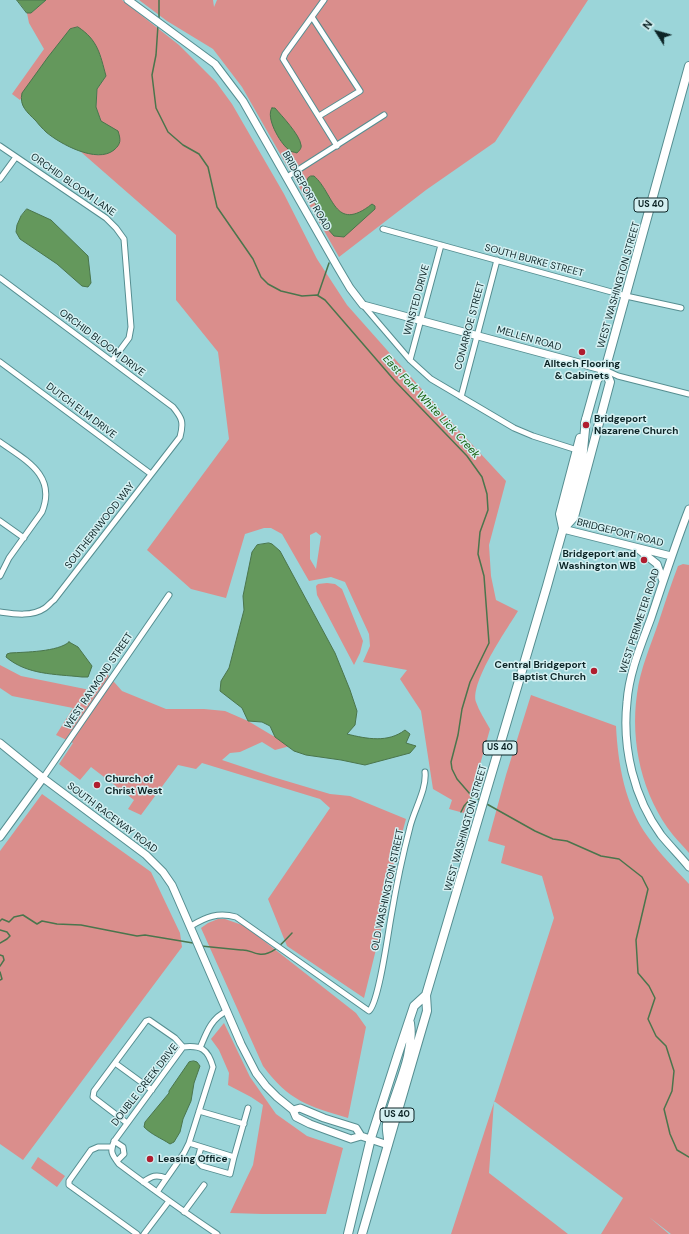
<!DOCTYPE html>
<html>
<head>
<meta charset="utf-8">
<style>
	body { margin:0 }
	#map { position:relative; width:689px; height:1234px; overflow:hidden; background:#9bd5d9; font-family:"DM Sans",sans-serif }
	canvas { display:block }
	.north { position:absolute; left:637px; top:12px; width:40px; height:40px; -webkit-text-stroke:3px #d4f0f2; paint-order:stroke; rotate:307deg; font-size:11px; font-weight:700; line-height:16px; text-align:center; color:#0c2426 }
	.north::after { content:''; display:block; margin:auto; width:14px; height:18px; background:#0c2426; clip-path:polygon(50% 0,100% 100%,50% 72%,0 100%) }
</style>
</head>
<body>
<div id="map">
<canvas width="689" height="1234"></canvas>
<div class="north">N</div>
</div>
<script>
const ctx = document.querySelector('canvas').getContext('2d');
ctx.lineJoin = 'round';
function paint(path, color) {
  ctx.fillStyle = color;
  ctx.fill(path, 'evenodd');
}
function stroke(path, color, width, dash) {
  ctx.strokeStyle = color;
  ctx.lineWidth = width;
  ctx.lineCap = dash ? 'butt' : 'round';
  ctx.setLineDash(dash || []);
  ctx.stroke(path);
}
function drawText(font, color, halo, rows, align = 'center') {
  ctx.font = font + ' "DM Sans",sans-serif';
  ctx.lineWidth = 3;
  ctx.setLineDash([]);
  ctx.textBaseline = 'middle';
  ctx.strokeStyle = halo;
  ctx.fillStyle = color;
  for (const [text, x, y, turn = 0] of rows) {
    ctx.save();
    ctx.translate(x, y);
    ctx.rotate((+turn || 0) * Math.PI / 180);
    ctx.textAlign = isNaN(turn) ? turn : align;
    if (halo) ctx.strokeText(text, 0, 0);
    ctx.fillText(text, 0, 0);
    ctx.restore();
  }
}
paint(new Path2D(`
	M 46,0 L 122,0 L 179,45 L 216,82 L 232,104 L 284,194 L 317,259 L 347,305 L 442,412 L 506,481 L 489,545 L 491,576 L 496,600 L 518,611 C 507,629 470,682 476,702 C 479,711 485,720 490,729 L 469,804 L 466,806 L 464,813 L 449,809 L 452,800 L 433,789 L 421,711 L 400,679 L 407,670 L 363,662 L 370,646 L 369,634 L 345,582 L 331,577 L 309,581 L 282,534 L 271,528 L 264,528 L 245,534 L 226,598 L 191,589 L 147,550 L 229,439 L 218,352 L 176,300 L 176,235 L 81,152 L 99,155 L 101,121 L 96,107 L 97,89 L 106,76 L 70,29 L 20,100 L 12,94 L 44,49 L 29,23 L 27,13 L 31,13 ZM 316,532 L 321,536 L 316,569 L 310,559 L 310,535 Z
	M 139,0 L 213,0 L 214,7 L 217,0 L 588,0 L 495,142 L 426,190 L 339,257 L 242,87 L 213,49 L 167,21 Z
	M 683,564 L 689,565 L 689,853 C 684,847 678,841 673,835 C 642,796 630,742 637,694 C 640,669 651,645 659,621 C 665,603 671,584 678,566 Z
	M 327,583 L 335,584 L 342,589 L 363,641 L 360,653 L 354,665 L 317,595 L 316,586 L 318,584 Z
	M 0,665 L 21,676 L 95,691 L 107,674 L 122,691 L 166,709 L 204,709 L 225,711 L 248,721 L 290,746 L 275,750 L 262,742 L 240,752 L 230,753 L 222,760 L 273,777 L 330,794 L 350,796 L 406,819 L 389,881 L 382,925 L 364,998 L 287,946 L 268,899 L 330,808 L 320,799 L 202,763 L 196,769 L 178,765 L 141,815 L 128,809 L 134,800 L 91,767 L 80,780 L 59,764 L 73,743 L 56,735 L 73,708 L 12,696 L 0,688 Z
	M 531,695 L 616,726 C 618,765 625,805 648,837 C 660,854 675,869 689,884 L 689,1234 L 671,1234 L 649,1217 L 669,1234 L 601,1234 L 623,1198 L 494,1101 L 489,1173 L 568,1234 L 451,1234 L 502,1078 L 554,918 L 542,876 L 501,863 L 505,846 L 488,841 L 506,775 Z
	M 42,794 L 151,872 L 180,933 L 182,947 L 23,1160 L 0,1144 L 0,851 Z
	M 218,919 L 225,919 L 245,926 L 356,1013 L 366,1027 L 348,1118 C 308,1106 289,1101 263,1066 L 201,928 L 208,923 Z
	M 224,1023 L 250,1077 L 276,1114 L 307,1136 L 343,1148 L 326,1214 L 262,1214 L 230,1213 L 253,1165 L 263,1105 L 251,1097 L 228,1085 L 229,1073 L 219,1050 L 211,1039 Z
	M 38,1157 L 65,1176 L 57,1187 L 31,1168 Z`), '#da8e8c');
const water = new Path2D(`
	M 17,0 L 46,0 L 31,13 L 27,13 Z
	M 78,27 C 98,40 100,54 106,76 L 97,89 L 96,107 L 101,121 L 118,131 C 121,140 121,144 114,150 C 97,164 60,144 46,132 C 43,129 39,125 36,121 C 27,112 19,106 22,93 L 48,57 L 70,29 Z
	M 272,108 L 275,108 C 281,115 300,135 301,145 C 302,148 299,151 297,153 C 294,152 290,152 288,149 C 280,143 265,117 272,108 Z
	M 311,176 L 314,176 C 334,193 334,234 372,204 L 375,206 L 375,209 L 344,237 L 334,236 L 327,228 L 306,184 L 308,178 Z
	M 27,209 L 51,220 L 88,256 L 91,283 L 88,287 L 82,286 L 57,264 L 20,239 L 16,232 L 17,225 L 21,216 Z
	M 269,543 L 272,544 L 280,551 L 335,653 L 350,690 L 357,711 L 355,725 L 347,734 C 367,739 388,743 405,730 L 410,734 L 406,743 L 416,746 L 410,753 L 365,765 L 341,760 L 306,755 L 294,751 L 275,737 L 270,726 L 262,722 L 248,721 L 242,708 L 220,691 L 221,681 L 229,668 L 237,637 L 244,610 L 243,596 L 252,552 L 257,545 Z
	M 69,642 L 78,647 L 92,666 L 88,677 L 82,677 C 55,674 27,675 6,657 L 7,654 L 10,653 C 25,652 58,652 69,642 Z
	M 194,1061 L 197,1062 L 200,1066 L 194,1083 L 191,1101 L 183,1119 L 180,1132 L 174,1142 L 170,1144 C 161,1138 152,1135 144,1127 L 145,1122 L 169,1093 L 169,1091 L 189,1062 Z`);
paint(water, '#64985c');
stroke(water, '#4a754c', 1);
stroke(new Path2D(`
	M 159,19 L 159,0
	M 158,25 L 156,55 L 152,75 L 156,108 L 168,132 L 183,145 L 199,154 L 208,167 L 217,207 L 253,259 L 261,277 L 268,284 L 281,291 L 302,296 L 317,295 L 325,300 L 395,381 L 467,456 L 482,477 L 487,494 L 488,510 L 480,532 L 478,554 L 484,576 L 489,643 L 470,682 L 462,709 L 458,735 L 451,762 L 452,769 L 457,779 L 470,794 L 480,800
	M 318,295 L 329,263
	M 485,803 L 535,831 L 553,839 L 567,841 L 601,856 L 619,859 L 642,877 L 648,889 L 636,940 L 638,973 L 649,986 L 655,998 L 648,1019 L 656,1036 L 666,1046 L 674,1071 L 672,1091 L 664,1109 L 670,1134 L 677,1150 L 689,1157
	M 461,812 L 464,806 L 473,796
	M 0,921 L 2,919 L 9,922 L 14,917 L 23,915 L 37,924 L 42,921 L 57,924 L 81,925 L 137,936 L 145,935 L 193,943
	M 0,930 L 7,932 L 10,936 L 7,939 L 0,943
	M 201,946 L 241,950 C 248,949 252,953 259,954 C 273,956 283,942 292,933
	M 0,955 L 3,956 L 4,960 L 0,966
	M 0,972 L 2,979 L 0,980`), '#4a754c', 1.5);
const street = new Path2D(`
	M 324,0 L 285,54 L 283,59 L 337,146
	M 312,17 L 360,91 L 319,116
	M 0,146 L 106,218 L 116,228 L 124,239 L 131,327 L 129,338 L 112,361
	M 287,177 L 384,115
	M 0,179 L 16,157
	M 383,229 L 626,296 L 681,308
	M 0,278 L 173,407 C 182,418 184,422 180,437 L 54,600 C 51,602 48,606 45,608 C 32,617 14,614 0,612
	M 363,305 L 410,360 L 431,379 L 514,428 L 533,436 L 577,450
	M 410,360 L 441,245
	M 0,362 L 151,474
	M 605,370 L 618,376 L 689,394
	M 461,397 L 497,260
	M 0,442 C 25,460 57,475 42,512 L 9,558 L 0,576
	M 0,521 L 24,538
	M 43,778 L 169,595
	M 191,926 C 206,917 218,912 236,917 L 369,1011 C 379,1002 388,933 391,917 C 396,887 402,857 410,827 C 414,810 427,789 425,772
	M 200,1048 C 206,1034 211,1018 227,1011
	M 115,1063 L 152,1090
	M 199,1111 L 244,1124
	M 127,1123 L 93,1097 L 94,1091 L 146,1021 L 149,1020 L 175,1038 L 183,1047
	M 114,1141 L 123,1147 L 124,1154 L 117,1161
	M 189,1143 L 234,1157 L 248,1108
	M 111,1147 L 98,1147 L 91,1150 L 69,1181 L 69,1185 L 137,1234
	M 201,1147 L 198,1158 L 199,1163 L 202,1166 L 230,1174 L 234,1157
	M 143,1182 C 152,1176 156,1174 166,1178
	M 157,1192 L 184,1153 L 189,1143 L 213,1067 C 208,1049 201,1045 183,1047 L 115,1140 C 109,1151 112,1155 119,1164 C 151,1188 184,1212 217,1234
	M 184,1212 L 204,1185
	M 144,1234 L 169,1201`);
const secondary = new Path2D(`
	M 128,0 L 215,64 L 243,101 L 337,266 L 350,288 L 363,305 L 605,370
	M 689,509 C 675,545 663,582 651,618 C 641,645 629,673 627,702 C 622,748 634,798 661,835 C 670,846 680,856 689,867
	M 563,529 L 671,556
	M 638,549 L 657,564 L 663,581
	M 0,743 L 43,778 L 146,855 L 163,872 L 172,885 L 179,901 L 241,1044 L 256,1073 L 266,1086 L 277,1097 L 293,1110 L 296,1117 L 310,1124 L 351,1139 L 361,1136 L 388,1145
	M 0,837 L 43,778
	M 293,1110 L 300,1108 L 324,1118 L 356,1128 L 361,1136`);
const primary = new Path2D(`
	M 585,423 L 597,380 L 605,370 L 689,66
	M 565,527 L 574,517 L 610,382 L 605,370
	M 563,528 L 560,514 L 580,438
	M 388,1140 C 388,1135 386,1129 387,1124 C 394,1091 415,1057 410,1023
	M 348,1234 L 371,1138 L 399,1051 L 414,1006 L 426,995
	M 362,1234 L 427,1011 L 426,995 L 547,586 L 582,461 L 586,419`);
stroke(street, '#568e91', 7);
stroke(secondary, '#568e91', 9);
stroke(primary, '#568e91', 10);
stroke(street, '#fff', 5);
stroke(secondary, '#fff', 7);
stroke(primary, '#fff', 8);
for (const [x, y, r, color] of [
	[582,352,4,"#b01d2f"],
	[586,425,4,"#b01d2f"],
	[644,560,4,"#b01d2f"],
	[594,671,4,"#b01d2f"],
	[97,785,4,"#b01d2f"],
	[150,1159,4,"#b01d2f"]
]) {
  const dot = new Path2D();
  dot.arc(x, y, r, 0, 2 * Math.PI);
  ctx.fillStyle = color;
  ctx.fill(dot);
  stroke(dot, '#d4f0f2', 1.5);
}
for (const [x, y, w] of [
	[651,205,34],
	[500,748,34],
	[397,1115,34]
]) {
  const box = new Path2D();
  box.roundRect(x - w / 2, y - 7, w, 14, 3);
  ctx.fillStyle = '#d4f0f2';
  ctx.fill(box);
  stroke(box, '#0c2426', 1);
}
drawText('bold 9px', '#0c2426', null, [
	["US 40",651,205],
	["US 40",500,748],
	["US 40",397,1115]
]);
drawText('10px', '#0c2426', '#d4f0f2', [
	["ORCHID BLOOM LANE",73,185,35],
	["BRIDGEPORT ROAD",306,191,61],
	["SOUTH BURKE STREET",534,261,15],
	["WEST WASHINGTON STREET",619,285,-74],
	["WINSTED DRIVE",417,300,-75],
	["CONARROE STREET",470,326,-75],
	["MELLEN ROAD",529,339,16],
	["ORCHID BLOOM DRIVE",102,343,37],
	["DUTCH ELM DRIVE",81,411,37],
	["SOUTHERNWOOD WAY",100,526,-52],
	["BRIDGEPORT ROAD",620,533,14],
	["WEST PERIMETER ROAD",640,621,-72],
	["WEST RAYMOND STREET",99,681,-56],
	["SOUTH RACEWAY ROAD",112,818,37],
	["WEST WASHINGTON STREET",466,828,-74],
	["OLD WASHINGTON STREET",388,890,-78],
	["DOUBLE CREEK DRIVE",145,1085,-52]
]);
drawText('bold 10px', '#0c2426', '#d4f0f2', [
	["Alltech Flooring",582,364,"center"],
	["& Cabinets",582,376,"center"],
	["Bridgeport",594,419],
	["Nazarene Church",594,431],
	["Bridgeport and",636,554,"right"],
	["Washington WB",636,566,"right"],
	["Central Bridgeport",586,665,"right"],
	["Baptist Church",586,677,"right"],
	["Church of",105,779],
	["Christ West",105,791],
	["Leasing Office",158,1159]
], 'left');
drawText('italic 11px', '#19620f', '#d4f0f2', [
	["East Fork White Lick Creek",431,407,47]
]);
</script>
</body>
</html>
